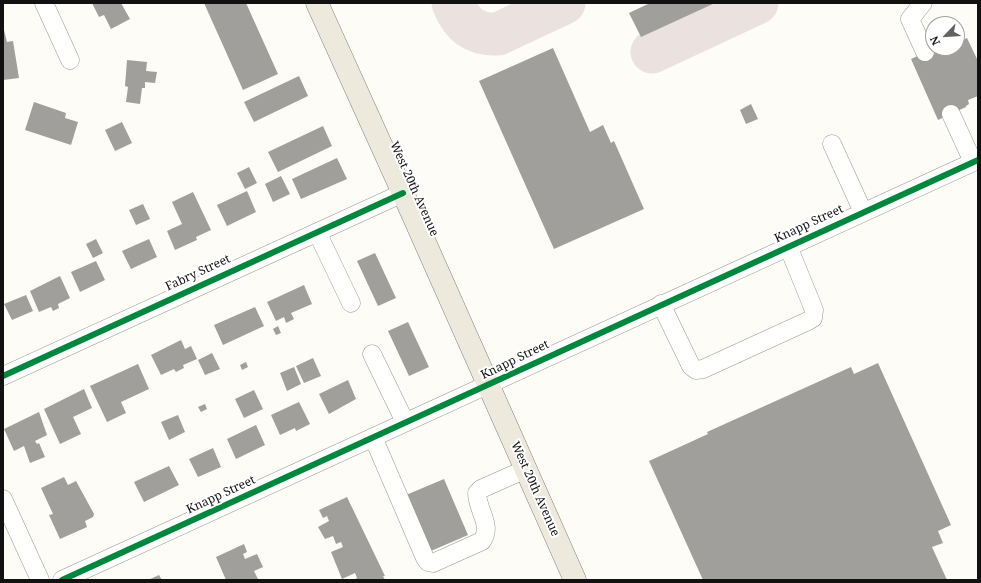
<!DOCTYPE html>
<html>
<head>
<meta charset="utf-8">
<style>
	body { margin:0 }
	#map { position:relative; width:981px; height:583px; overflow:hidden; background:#fdfcf7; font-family:"Noto Serif",serif }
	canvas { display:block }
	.frame { position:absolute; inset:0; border:4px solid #111; pointer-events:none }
	.north { position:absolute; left:925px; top:16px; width:40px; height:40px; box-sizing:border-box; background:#fff; border:1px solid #a0a0a0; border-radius:50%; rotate:245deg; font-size:11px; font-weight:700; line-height:16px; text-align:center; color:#111 }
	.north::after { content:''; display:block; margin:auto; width:14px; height:18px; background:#646362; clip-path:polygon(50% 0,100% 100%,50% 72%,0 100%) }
</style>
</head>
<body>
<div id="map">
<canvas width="981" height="583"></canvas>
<div class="frame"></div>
<div class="north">N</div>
</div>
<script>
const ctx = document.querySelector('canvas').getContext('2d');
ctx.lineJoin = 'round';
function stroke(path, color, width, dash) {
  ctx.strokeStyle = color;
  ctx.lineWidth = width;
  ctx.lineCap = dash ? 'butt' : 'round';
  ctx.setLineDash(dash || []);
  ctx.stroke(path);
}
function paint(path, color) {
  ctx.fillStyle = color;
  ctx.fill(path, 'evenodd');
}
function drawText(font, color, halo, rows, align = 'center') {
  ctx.font = font + ' "Noto Serif",serif';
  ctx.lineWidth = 4;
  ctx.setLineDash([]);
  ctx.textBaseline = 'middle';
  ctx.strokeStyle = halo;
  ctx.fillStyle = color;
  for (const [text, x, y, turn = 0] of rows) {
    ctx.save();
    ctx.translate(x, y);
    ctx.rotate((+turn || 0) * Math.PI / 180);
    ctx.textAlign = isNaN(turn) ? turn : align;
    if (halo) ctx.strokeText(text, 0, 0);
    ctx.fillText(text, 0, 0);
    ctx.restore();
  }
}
stroke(new Path2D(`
	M 453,3 C 462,25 474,35 498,34 L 564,3
	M 652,52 L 757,3`), '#ebe1df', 43);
paint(new Path2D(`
	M 92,3 L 121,3 L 130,19 L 111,29 L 104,15 L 99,17 Z
	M 204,3 L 246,3 L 278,74 L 243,90 Z
	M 650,3 L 715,3 L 641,37 L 629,13 Z
	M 3,26 L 7,42 L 13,41 L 19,78 L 3,80 Z
	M 967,38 L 978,61 L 978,96 L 968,100 L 969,104 L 966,106 L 966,107 L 938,120 L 911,59 L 935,48 L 957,48 L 957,43 Z
	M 553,48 L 590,132 L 603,125 L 611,143 L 614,141 L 644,209 L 554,249 L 479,81 Z
	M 127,60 L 147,62 L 146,71 L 157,72 L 155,83 L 145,82 L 145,88 L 142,88 L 140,104 L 126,102 L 128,87 L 125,86 Z
	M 299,76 L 308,96 L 254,122 L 244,102 Z
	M 34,102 L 66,113 L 65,118 L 78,122 L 71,145 L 25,130 Z
	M 751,104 L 758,119 L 746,124 L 740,110 Z
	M 122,122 L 132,143 L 115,151 L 105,130 Z
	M 323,126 L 332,146 L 278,172 L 268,152 Z
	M 337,158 L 347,179 L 301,199 L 292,179 Z
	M 249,167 L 257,183 L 245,189 L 237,173 Z
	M 281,176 L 290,194 L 273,202 L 265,184 Z
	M 247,191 L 256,212 L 227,226 L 217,205 Z
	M 193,192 L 211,230 L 196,237 L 197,240 L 175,250 L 167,231 L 182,224 L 172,202 Z
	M 143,204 L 150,219 L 136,225 L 129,210 Z
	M 96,239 L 103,253 L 93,258 L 86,244 Z
	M 149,239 L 157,257 L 131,269 L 122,251 Z
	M 375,253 L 396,298 L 378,306 L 357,261 Z
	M 96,261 L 105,280 L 80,292 L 71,272 Z
	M 60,276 L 70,298 L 58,304 L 59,308 L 53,311 L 51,307 L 39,312 L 30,291 Z
	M 304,285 L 312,304 L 291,313 L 294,319 L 286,323 L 284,317 L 276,321 L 267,302 Z
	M 26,295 L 33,311 L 12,320 L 4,304 Z
	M 255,307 L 264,326 L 223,345 L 214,325 Z
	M 408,322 L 429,367 L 409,376 L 388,331 Z
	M 278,326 L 281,333 L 276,335 L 273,329 Z
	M 181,340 L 185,349 L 191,346 L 197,359 L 183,365 L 184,368 L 176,372 L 174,369 L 161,375 L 151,355 Z
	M 212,353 L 220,369 L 205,375 L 198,360 Z
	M 313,358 L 321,376 L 304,383 L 296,366 Z
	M 246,362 L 248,367 L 242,370 L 240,365 Z
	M 878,363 L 951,525 L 938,531 L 943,543 L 932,547 L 947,580 L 703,580 L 649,461 L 708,434 L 707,432 L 851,367 L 854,374 Z
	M 138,364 L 149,389 L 121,402 L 126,413 L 107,422 L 90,386 Z
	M 294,367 L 301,384 L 287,391 L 280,373 Z
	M 348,380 L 356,399 L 329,414 L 319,394 Z
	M 84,389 L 92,408 L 73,417 L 81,434 L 60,444 L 44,409 Z
	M 254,390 L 263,409 L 244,418 L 235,399 Z
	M 299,402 L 310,424 L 296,431 L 295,428 L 280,435 L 271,415 Z
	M 205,404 L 207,409 L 201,412 L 198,407 Z
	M 39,412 L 47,435 L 35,441 L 37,444 L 39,443 L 45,457 L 30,463 L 24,446 L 14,451 L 4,429 Z
	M 178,415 L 185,432 L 169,440 L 161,422 Z
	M 256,425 L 265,445 L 236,459 L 227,439 Z
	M 213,448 L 221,467 L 198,477 L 189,459 Z
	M 169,466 L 179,485 L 144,502 L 134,482 Z
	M 64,477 L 68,485 L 76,481 L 94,514 L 93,517 L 85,521 L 87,527 L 60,539 L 49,515 L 53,514 L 41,488 Z
	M 444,479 L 468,535 L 431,551 L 406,495 Z
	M 347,497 L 385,576 L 383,576 L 385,580 L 354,580 L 357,578 L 355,573 L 342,579 L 331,552 L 343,547 L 341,542 L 336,544 L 333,536 L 325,539 L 318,527 L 329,521 L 327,516 L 323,518 L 319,510 Z
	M 244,544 L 247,552 L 243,554 L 245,559 L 257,554 L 263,567 L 254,571 L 258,579 L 226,580 L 216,557 Z
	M 159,575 L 162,580 L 148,580 Z`), '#a19f9c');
const minor = new Path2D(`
	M 44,3 L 70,60
	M 923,3 L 910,19 L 925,52
	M 951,114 L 973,162
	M 832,144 L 863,212
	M 317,232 L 351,303
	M 661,304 L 691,366 L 696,370 L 703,369 L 808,321 L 813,318 L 814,310 L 788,246
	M 372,354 L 405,422
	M 3,376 L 403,193
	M 373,437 L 425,558 L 428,562 L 433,563 L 482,541 C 493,525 477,510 477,493 L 481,489 L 526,469
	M 3,499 L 40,580
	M 62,580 L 978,160`);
const major = new Path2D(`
	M 317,3 L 403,193 L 575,580`);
stroke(minor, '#979795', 19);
stroke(major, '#858482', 23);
stroke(minor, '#fffffe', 18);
stroke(major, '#ede9dc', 22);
stroke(new Path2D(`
	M 3,376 L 403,193
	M 62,580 L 978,160`), '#00873e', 6);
drawText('12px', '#111', '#fff', [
	["West 20th Avenue",414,189,66],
	["Knapp Street",809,224,-25],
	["Fabry Street",198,273,-25],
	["Knapp Street",515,360,-26],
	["West 20th Avenue",535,489,66],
	["Knapp Street",221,495,-25]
]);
</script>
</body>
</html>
